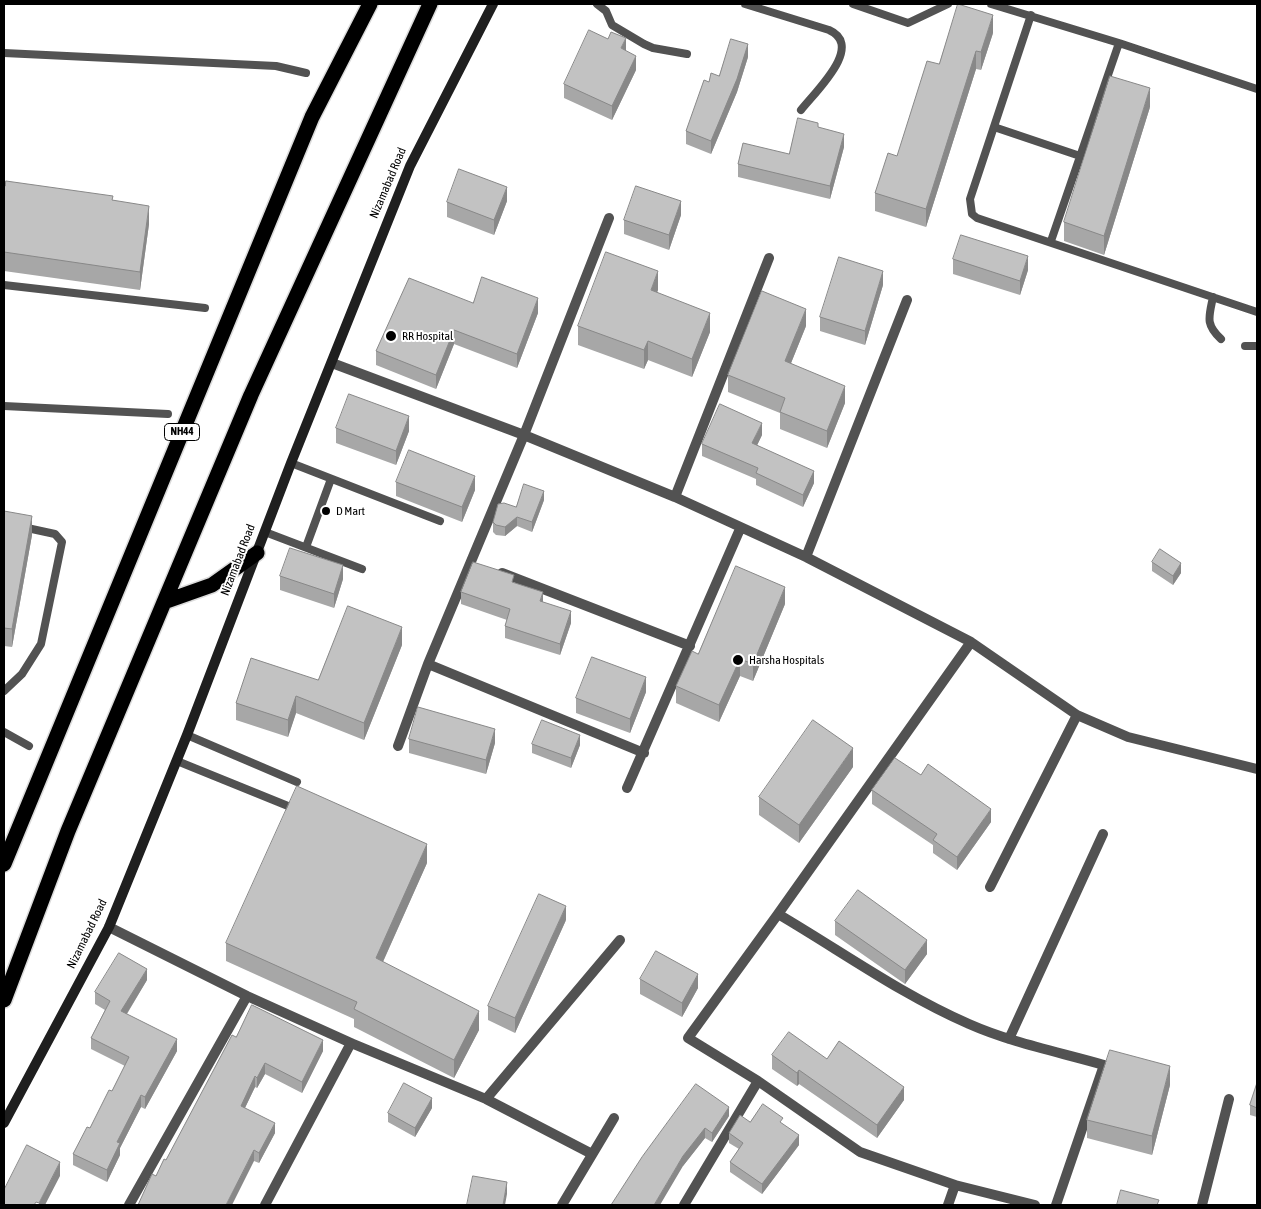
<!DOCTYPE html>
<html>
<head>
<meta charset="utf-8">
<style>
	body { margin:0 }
	#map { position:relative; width:1261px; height:1209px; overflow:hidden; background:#fff; font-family:"Asap Condensed",sans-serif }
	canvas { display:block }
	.frame { position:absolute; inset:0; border:5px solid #000; pointer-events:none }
</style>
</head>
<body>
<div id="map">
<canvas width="1261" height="1209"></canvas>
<div class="frame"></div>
</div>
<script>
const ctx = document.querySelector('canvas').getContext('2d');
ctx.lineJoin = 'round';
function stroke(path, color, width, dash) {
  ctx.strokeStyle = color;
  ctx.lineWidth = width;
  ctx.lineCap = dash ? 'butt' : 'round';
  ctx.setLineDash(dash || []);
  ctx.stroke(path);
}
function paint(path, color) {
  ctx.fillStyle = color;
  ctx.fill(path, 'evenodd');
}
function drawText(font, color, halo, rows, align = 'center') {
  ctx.font = font + ' "Asap Condensed",sans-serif';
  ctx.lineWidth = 4;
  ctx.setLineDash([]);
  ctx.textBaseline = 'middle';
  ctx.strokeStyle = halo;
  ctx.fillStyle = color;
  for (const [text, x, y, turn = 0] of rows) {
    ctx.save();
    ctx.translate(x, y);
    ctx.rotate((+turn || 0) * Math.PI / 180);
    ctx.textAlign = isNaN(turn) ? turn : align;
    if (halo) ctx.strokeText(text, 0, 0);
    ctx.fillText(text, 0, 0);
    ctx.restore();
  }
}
const highway = new Path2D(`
	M 164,602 L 212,585 L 257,553
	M 4,864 L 312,117 L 370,4
	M 4,1000 L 68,831 L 251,395 L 430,4`);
stroke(highway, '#dbdbdb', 18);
stroke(new Path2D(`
	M 597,4 L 606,11 L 612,25 L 644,44 L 653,48 L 687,54
	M 745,4 L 829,30 C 865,46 815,92 801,110
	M 853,4 L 908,23 L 948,4
	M 991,4 L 1119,43 L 1257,89
	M 1031,15 L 970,199 L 972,214 L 977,218 L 1257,312
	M 4,53 L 276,66 L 306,73
	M 994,127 L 1080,156
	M 1051,241 L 1119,43
	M 4,285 L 205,308
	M 1213,297 C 1209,317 1205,324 1221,339
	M 1245,346 L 1257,346
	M 4,406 L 168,414
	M 291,463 L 440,521
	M 4,523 L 55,534 L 62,542 L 41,644 L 22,674 L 4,691
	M 265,532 L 362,569
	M 306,547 L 331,479
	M 4,732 L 29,746
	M 187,735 L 297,782
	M 177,761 L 288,806`), '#525252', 8);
stroke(new Path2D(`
	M 332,363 L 524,435 L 675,497 L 806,557 L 971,642 L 1077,715 L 990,887
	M 675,497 L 769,258
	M 806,557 L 907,300
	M 502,573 L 690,646
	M 428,664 L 644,753
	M 1077,715 L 1128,737 L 1257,769
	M 398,746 L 428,664 L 524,435 L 609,218
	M 627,788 L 740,529
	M 778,914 L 971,642
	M 109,927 L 247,996 L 351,1043 L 486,1099 L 592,1154
	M 1009,1039 L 1103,834
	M 486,1099 L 620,940
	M 129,1205 L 247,996
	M 265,1205 L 351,1043
	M 562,1205 L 614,1118
	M 684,1205 L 758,1081
	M 948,1205 L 955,1185
	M 1035,1205 L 955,1185 L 860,1152 L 758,1081 L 688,1038 L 778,914 C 841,951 902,995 969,1024 C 1012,1043 1059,1052 1104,1065 L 1056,1205
	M 1202,1205 L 1229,1099`), '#525252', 10);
stroke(new Path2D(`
	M 4,1123 L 109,927 L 187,735 L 291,463 L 410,166 L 493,4`), '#1f1f1f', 10);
stroke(highway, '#000', 15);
paint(new Path2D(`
	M 993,33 L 981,70 L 976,69 L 926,227 L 875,211 L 875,193 L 897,156 L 939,64 Z
	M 748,57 L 737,92 L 711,154 L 686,144 L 686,131 L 709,82 Z
	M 636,70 L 612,120 L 564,98 L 564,84 Z
	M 1150,107 L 1104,255 L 1064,241 L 1064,222 Z
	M 818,127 L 844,147 L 830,199 L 738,177 L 738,164 L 789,154 Z
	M 4,186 L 113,200 L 149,224 L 140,290 L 4,271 Z
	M 507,201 L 494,235 L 447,217 L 447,202 Z
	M 681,215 L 669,250 L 624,234 L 624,220 Z
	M 953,259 L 1028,270 L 1020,295 L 953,274 Z
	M 883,285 L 865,345 L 820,331 L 820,317 Z
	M 658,290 L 657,292 L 710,332 L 692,377 L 648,360 L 644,369 L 578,345 L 578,326 Z
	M 473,303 L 538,313 L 517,368 L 454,344 L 436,389 L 376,365 L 376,351 Z
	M 806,326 L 791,363 L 845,403 L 827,448 L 780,429 L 780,413 L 728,392 L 728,375 Z
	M 336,428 L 409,431 L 396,465 L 336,443 Z
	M 762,435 L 757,445 L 814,483 L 803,507 L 756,485 L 756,479 L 702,456 L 702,444 Z
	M 396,482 L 475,490 L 462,522 L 396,496 Z
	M 544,500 L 532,532 L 517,526 L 505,536 L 496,535 L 493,532 L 493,522 L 516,507 Z
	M 4,511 L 32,535 L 12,647 L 4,646 Z
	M 1152,562 L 1181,573 L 1173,585 L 1152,571 Z
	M 280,576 L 343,579 L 334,608 L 280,590 Z
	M 514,582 L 543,602 L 571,623 L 560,655 L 505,638 L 505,626 L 507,620 L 461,604 L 461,592 Z
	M 785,604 L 753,681 L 740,676 L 719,722 L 676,703 L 676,686 L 698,654 Z
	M 402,645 L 364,740 L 296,713 L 288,737 L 236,720 L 236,703 L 318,680 Z
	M 646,692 L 630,733 L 576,713 L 576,698 Z
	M 409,739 L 495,743 L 486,774 L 409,753 Z
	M 532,744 L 580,745 L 571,768 L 532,753 Z
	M 853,767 L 799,843 L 759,815 L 759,797 Z
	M 872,790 L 991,822 L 957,870 L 933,853 L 933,845 L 872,804 Z
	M 427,863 L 383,962 L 479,1030 L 454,1078 L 354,1027 L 354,1019 L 226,961 L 226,943 Z
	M 566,920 L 515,1033 L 488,1020 L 488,1006 Z
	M 835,921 L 927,954 L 905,984 L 835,935 Z
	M 640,979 L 698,988 L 682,1017 L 640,994 Z
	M 147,980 L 127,1014 L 177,1051 L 145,1109 L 141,1107 L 120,1148 L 120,1155 L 107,1182 L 73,1165 L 73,1154 L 90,1128 L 112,1091 L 125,1066 L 91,1049 L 91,1038 L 105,1010 L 95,1004 L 95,992 Z
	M 236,1037 L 323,1051 L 302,1093 L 265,1074 L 257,1088 L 255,1087 L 245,1108 L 275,1133 L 259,1163 L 254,1161 L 156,1176 L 166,1160 Z
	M 772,1055 L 827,1059 L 904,1100 L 877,1138 L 799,1084 L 797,1086 L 772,1069 Z
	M 1257,1083 L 1257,1117 L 1250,1115 L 1250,1105 Z
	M 1170,1085 L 1152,1155 L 1087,1138 L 1087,1120 Z
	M 432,1108 L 415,1137 L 388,1122 L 388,1113 Z
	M 729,1116 L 712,1142 L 705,1138 L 683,1166 L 642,1157 Z
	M 750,1122 L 783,1124 L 799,1145 L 762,1194 L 730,1172 L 730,1162 L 739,1149 L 729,1143 L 729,1133 Z`), '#a7a7a7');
paint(new Path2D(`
	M 993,15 L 993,33 L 981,70 L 981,52 Z
	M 626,38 L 626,52 L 621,48 Z
	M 748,44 L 748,57 L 737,92 L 711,154 L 711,141 Z
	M 976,51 L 976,69 L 926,227 L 926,209 Z
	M 636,56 L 636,70 L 612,120 L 612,106 Z
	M 1150,88 L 1150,107 L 1104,255 L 1104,236 Z
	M 844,134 L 844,147 L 830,199 L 830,186 Z
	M 507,187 L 507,201 L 494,235 L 494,220 Z
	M 681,201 L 681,215 L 669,250 L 669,235 Z
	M 149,206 L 149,224 L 140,290 L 140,272 Z
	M 1028,256 L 1028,270 L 1020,295 L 1020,281 Z
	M 658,271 L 658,290 L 651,309 L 651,290 Z
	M 883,271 L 883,285 L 865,345 L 865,331 Z
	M 538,298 L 538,313 L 517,368 L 517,354 Z
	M 806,309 L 806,326 L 785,378 L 785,361 Z
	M 710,313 L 710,332 L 692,377 L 692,359 Z
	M 454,330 L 454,344 L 436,389 L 436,375 Z
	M 648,341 L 648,360 L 644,369 L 644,350 Z
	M 845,386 L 845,403 L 827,448 L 827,431 Z
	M 409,416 L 409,431 L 396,465 L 396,451 Z
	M 762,423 L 762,435 L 752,456 L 752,443 Z
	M 814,471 L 814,483 L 803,507 L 803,495 Z
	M 475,476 L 475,490 L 462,522 L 462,507 Z
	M 544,491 L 544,500 L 532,532 L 532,522 Z
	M 32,516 L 32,535 L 12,647 L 12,629 Z
	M 517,517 L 517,526 L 505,536 L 505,527 Z
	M 1181,563 L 1181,573 L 1173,585 L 1173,576 Z
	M 343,565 L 343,579 L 334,608 L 334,594 Z
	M 785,587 L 785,604 L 753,681 L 753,664 Z
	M 543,592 L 543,604 L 540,601 Z
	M 571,611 L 571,623 L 560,655 L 560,644 Z
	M 402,627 L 402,645 L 364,740 L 364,723 Z
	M 740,659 L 740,676 L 719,722 L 719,705 Z
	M 646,677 L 646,692 L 630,733 L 630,719 Z
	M 296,696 L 296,713 L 288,737 L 288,720 Z
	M 495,729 L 495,743 L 486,774 L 486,760 Z
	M 580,735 L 580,745 L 571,768 L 571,758 Z
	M 853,748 L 853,767 L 799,843 L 799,825 Z
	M 991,809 L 991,822 L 957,870 L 957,857 Z
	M 427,844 L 427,863 L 376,977 L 376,958 Z
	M 566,906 L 566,920 L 515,1033 L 515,1018 Z
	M 927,940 L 927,954 L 905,984 L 905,970 Z
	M 147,969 L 147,980 L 121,1023 L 121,1011 Z
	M 698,974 L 698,988 L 682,1017 L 682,1003 Z
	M 479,1011 L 479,1030 L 454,1078 L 454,1060 Z
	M 177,1039 L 177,1051 L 145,1109 L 145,1097 Z
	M 323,1040 L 323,1051 L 302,1093 L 302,1082 Z
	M 265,1063 L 265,1074 L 257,1088 L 257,1078 Z
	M 1170,1066 L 1170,1085 L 1152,1155 L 1152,1136 Z
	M 799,1070 L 799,1084 L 797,1086 L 797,1073 Z
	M 255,1076 L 255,1087 L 241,1116 L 241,1106 Z
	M 904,1087 L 904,1100 L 877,1138 L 877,1125 Z
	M 141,1095 L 141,1107 L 120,1148 L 120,1155 L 107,1182 L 107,1170 L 117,1142 Z
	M 432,1098 L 432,1108 L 415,1137 L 415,1128 Z
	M 729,1107 L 729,1116 L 712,1142 L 712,1133 Z
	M 275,1123 L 275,1133 L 259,1163 L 259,1153 Z
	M 705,1128 L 705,1138 L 683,1166 L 660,1205 L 654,1205 L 683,1156 Z
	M 799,1135 L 799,1145 L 762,1194 L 762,1184 Z
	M 254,1150 L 254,1161 L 232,1205 L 226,1205 Z
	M 60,1162 L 60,1176 L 45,1205 L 39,1205 L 39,1203 Z
	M 507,1182 L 507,1194 L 505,1205 L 503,1205 Z`), '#888');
const building = new Path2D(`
	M 958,4 L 993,15 L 981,52 L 976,51 L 926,209 L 875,193 L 888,153 L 897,156 L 927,61 L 939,64 Z
	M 589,30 L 608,39 L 611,32 L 626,38 L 621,48 L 636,56 L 612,106 L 564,84 Z
	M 731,39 L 748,44 L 737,79 L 711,141 L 686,131 L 704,80 L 709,82 L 711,73 L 719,76 Z
	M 1110,76 L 1150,88 L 1104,236 L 1064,222 Z
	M 798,118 L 818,123 L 818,127 L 844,134 L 830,186 L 738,164 L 743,143 L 789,154 Z
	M 459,169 L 507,187 L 494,220 L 447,202 Z
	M 6,181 L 113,196 L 112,200 L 149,206 L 140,272 L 4,252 L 4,186 L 5,186 Z
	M 636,186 L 681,201 L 669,235 L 624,220 Z
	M 961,235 L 1028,256 L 1020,281 L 953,259 Z
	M 606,252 L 658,271 L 651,290 L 710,313 L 692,359 L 648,341 L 644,350 L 578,326 Z
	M 839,257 L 883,271 L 865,331 L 820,317 Z
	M 482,277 L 538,298 L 517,354 L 454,330 L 436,375 L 376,351 L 409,278 L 473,303 Z
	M 762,291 L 806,309 L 785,361 L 845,386 L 827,431 L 780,412 L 785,398 L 728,375 Z
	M 349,394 L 409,416 L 396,451 L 336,428 Z
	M 720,404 L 762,423 L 752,443 L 814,471 L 803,495 L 756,473 L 758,468 L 702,444 Z
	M 409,450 L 475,476 L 462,507 L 396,482 Z
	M 524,484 L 544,491 L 532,522 L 517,517 L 505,527 L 496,525 L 493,522 L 498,504 L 504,503 L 516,507 Z
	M 4,511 L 32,516 L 12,629 L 4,628 Z
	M 290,548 L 343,565 L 334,594 L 280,576 Z
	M 1160,549 L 1181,563 L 1173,576 L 1152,562 Z
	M 473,562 L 514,575 L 512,582 L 543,592 L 540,601 L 571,611 L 560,644 L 505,626 L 510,609 L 461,592 Z
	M 736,566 L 785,587 L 753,664 L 740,659 L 719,705 L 676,686 L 692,651 L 698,654 Z
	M 348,606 L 402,627 L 364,723 L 296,696 L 288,720 L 236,703 L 251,658 L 318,680 Z
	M 592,657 L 646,677 L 630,719 L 576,698 Z
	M 418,707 L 495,729 L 486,760 L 409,739 Z
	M 542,720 L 580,735 L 571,758 L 532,744 Z
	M 813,720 L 853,748 L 799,825 L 759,797 Z
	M 895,758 L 921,775 L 928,764 L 991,809 L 957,857 L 933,840 L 937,834 L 872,790 Z
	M 297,786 L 427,844 L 376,958 L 479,1011 L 454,1060 L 354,1009 L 357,1002 L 226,943 Z
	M 858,890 L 927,940 L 905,970 L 835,921 Z
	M 539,894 L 566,906 L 515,1018 L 488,1006 Z
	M 656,951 L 698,974 L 682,1003 L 640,979 Z
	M 119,953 L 147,969 L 121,1011 L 177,1039 L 145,1097 L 141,1095 L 117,1142 L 120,1143 L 107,1170 L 73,1154 L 87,1127 L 90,1128 L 109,1090 L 112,1091 L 129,1057 L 91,1038 L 110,1001 L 95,992 Z
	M 252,1005 L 323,1040 L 302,1082 L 265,1063 L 257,1078 L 255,1076 L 241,1106 L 275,1123 L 259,1153 L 254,1150 L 226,1205 L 138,1205 L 152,1174 L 156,1176 L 164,1159 L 166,1160 L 232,1035 L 236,1037 Z
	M 789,1032 L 827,1059 L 839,1041 L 904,1087 L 877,1125 L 799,1070 L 797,1073 L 772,1055 Z
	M 1110,1050 L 1170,1066 L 1152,1136 L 1087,1120 Z
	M 404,1083 L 432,1098 L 415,1128 L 388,1113 Z
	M 1257,1083 L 1257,1108 L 1250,1105 Z
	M 696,1084 L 729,1107 L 712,1133 L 705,1128 L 683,1156 L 654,1205 L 611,1205 L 642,1157 Z
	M 763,1104 L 783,1118 L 780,1122 L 799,1135 L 762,1184 L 730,1162 L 743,1143 L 729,1133 L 740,1115 L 750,1122 Z
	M 27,1145 L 60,1162 L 39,1203 L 36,1202 L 34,1205 L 4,1205 L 4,1190 Z
	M 473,1176 L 507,1182 L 503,1205 L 467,1205 Z
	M 1121,1190 L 1159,1200 L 1157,1205 L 1117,1205 Z`);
paint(building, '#c2c2c2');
stroke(building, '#888', 1);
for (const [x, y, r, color] of [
	[391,336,6,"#000"],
	[326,511,5,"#000"],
	[738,660,6,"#000"]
]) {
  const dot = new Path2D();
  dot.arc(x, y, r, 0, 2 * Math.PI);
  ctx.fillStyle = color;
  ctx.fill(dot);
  stroke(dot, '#fff', 2);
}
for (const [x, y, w] of [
	[182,432,35]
]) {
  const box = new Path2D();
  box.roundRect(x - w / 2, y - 8.5, w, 17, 4);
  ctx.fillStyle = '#fff';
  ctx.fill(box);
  stroke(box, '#000', 1);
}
drawText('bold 11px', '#000', null, [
	["NH44",182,432]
]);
drawText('12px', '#000', '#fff', [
	["Nizamabad Road",388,183,-67],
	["Nizamabad Road",238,560,-69],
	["Nizamabad Road",87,934,-64]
]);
drawText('12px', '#000', '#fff', [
	["RR Hospital",402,336],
	["D Mart",336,511],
	["Harsha Hospitals",749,660]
], 'left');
</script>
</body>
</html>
